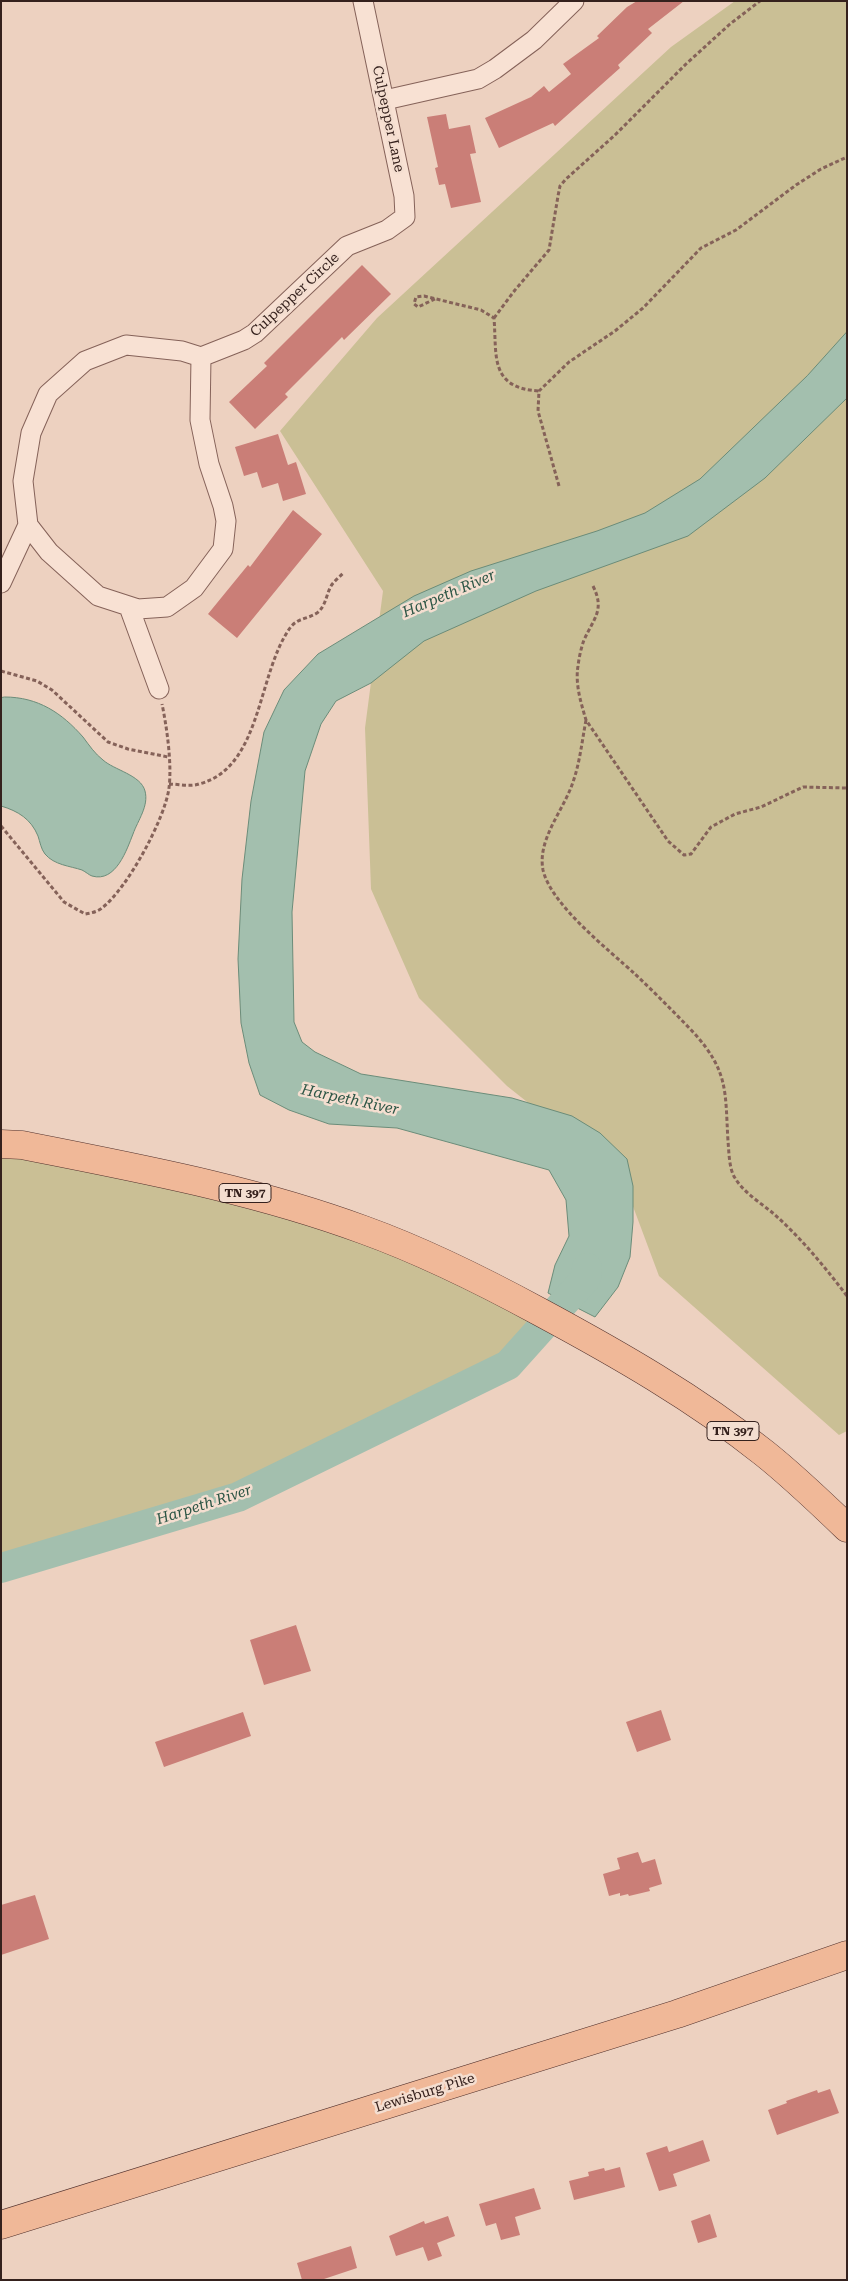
<!DOCTYPE html>
<html>
<head>
<meta charset="utf-8">
<style>
	body { margin:0 }
	#map { position:relative; width:848px; height:2281px; overflow:hidden; background:#edd1c0; font-family:"Roboto Serif",serif }
	canvas { display:block }
	.frame { position:absolute; inset:0; border:2px solid #35211d; pointer-events:none }
</style>
</head>
<body>
<div id="map">
<canvas width="848" height="2281"></canvas>
<div class="frame"></div>
</div>
<script>
const ctx = document.querySelector('canvas').getContext('2d');
ctx.lineJoin = 'round';
function paint(path, color) {
  ctx.fillStyle = color;
  ctx.fill(path, 'evenodd');
}
function stroke(path, color, width, dash) {
  ctx.strokeStyle = color;
  ctx.lineWidth = width;
  ctx.lineCap = dash ? 'butt' : 'round';
  ctx.setLineDash(dash || []);
  ctx.stroke(path);
}
function drawText(font, color, halo, rows, align = 'center') {
  ctx.font = font + ' "Roboto Serif",serif';
  ctx.lineWidth = 5;
  ctx.setLineDash([]);
  ctx.textBaseline = 'middle';
  ctx.strokeStyle = halo;
  ctx.fillStyle = color;
  for (const [text, x, y, turn = 0] of rows) {
    ctx.save();
    ctx.translate(x, y);
    ctx.rotate((+turn || 0) * Math.PI / 180);
    ctx.textAlign = isNaN(turn) ? turn : align;
    if (halo) ctx.strokeText(text, 0, 0);
    ctx.fillText(text, 0, 0);
    ctx.restore();
  }
}
paint(new Path2D(`
	M 735,1 L 847,1 L 847,1431 L 839,1435 L 659,1276 L 622,1177 L 507,1086 L 419,998 L 371,889 L 365,728 L 383,591 L 280,431 L 377,318 L 671,47 Z
	M 1,1144 L 282,1203 L 547,1316 L 508,1365 L 238,1497 L 1,1568 Z`), '#cabf95');
const water = new Path2D(`
	M 847,332 L 847,398 L 765,478 L 688,536 L 536,591 L 424,641 L 371,683 L 336,701 L 321,724 L 305,771 L 292,912 L 294,1022 L 302,1042 L 315,1052 L 361,1074 L 512,1098 L 572,1116 L 600,1133 L 627,1159 L 633,1186 L 633,1222 L 630,1257 L 618,1287 L 595,1317 L 548,1293 L 555,1265 L 569,1236 L 566,1200 L 549,1170 L 397,1128 L 329,1124 L 289,1110 L 260,1095 L 249,1063 L 241,1023 L 238,959 L 242,879 L 251,801 L 264,732 L 284,690 L 318,654 L 414,596 L 471,571 L 597,531 L 645,513 L 700,479 L 807,376 Z
	M 5,697 C 38,697 62,713 83,737 C 89,745 95,754 103,760 C 114,770 141,775 145,791 C 149,806 138,820 133,834 C 127,849 116,883 92,876 C 89,875 86,872 82,870 C 70,866 54,865 45,854 C 41,849 40,842 38,836 C 31,819 18,811 1,806 L 1,698 Z`);
paint(water, '#a3bfae');
stroke(water, '#6b8c79', 1);
stroke(new Path2D(`
	M 1,1568 L 238,1497 L 508,1365 L 586,1278 L 587,1268`), '#a3bfae', 30);
paint(new Path2D(`
	M 637,1 L 684,1 L 648,29 L 652,33 L 618,65 L 620,68 L 555,126 L 553,123 L 499,148 L 485,118 L 531,97 L 544,86 L 549,92 L 571,74 L 563,64 L 599,38 L 597,36 L 627,7 Z
	M 446,114 L 449,129 L 470,125 L 476,153 L 470,154 L 481,202 L 451,208 L 445,184 L 439,185 L 435,168 L 438,167 L 427,117 Z
	M 362,265 L 391,294 L 344,340 L 342,337 L 285,394 L 288,397 L 255,429 L 229,402 L 267,366 L 264,363 Z
	M 278,434 L 288,465 L 296,462 L 306,494 L 283,501 L 278,483 L 262,488 L 257,472 L 244,476 L 235,447 Z
	M 293,510 L 322,534 L 237,638 L 208,614 L 248,565 L 250,567 Z
	M 296,1625 L 311,1671 L 264,1685 L 250,1640 Z
	M 661,1710 L 671,1740 L 637,1752 L 626,1722 Z
	M 243,1712 L 251,1736 L 164,1767 L 155,1742 Z
	M 638,1852 L 642,1863 L 655,1859 L 662,1884 L 649,1888 L 650,1891 L 629,1896 L 628,1894 L 620,1896 L 620,1893 L 609,1896 L 603,1874 L 620,1869 L 617,1858 Z
	M 35,1895 L 49,1939 L 1,1955 L 1,1905 Z
	M 830,2089 L 839,2113 L 777,2135 L 768,2110 L 787,2103 L 786,2101 L 817,2090 L 818,2093 Z
	M 703,2140 L 710,2161 L 673,2174 L 677,2186 L 659,2191 L 646,2153 L 667,2146 L 669,2152 Z
	M 620,2167 L 625,2187 L 574,2200 L 569,2181 L 589,2176 L 588,2172 L 604,2168 L 605,2171 Z
	M 534,2188 L 541,2209 L 515,2217 L 520,2235 L 501,2240 L 496,2223 L 486,2226 L 479,2204 Z
	M 710,2214 L 717,2237 L 698,2243 L 691,2221 Z
	M 448,2216 L 455,2236 L 437,2243 L 442,2256 L 428,2261 L 423,2247 L 396,2256 L 389,2236 L 424,2221 L 425,2224 Z
	M 351,2246 L 357,2268 L 321,2280 L 302,2280 L 297,2263 Z`), '#ca7e77');
const minor = new Path2D(`
	M 385,100 L 478,79 L 495,69 L 534,40 L 574,1
	M 201,357 L 200,420 L 209,464 L 223,506 L 226,521 L 223,549 L 194,588 L 167,607 L 138,609 L 98,596 L 49,552 L 28,525 L 23,481 L 31,433 L 48,394 L 85,361 L 126,345 L 182,351 L 201,357 L 244,340 L 255,333 L 347,246 L 387,230 L 405,217 L 404,196 L 363,1
	M 1,583 L 28,525
	M 129,607 L 159,689`);
const primary = new Path2D(`
	M 1,1144 L 22,1145 C 137,1168 253,1189 364,1230 C 425,1252 483,1281 540,1312 C 618,1354 695,1398 764,1453 C 793,1476 820,1502 847,1528
	M 1,2225 L 677,2014 L 847,1955`);
stroke(minor, '#856259', 21);
stroke(primary, '#53322d', 29);
stroke(new Path2D(`
	M 435,299 L 418,307 L 414,304 L 416,297 L 424,296 L 481,310 L 494,318 C 497,356 489,388 539,391
	M 494,318 L 515,290 L 549,250 L 558,196 L 560,186 L 566,179 L 615,135 L 686,64 L 730,24 L 760,1
	M 559,486 L 538,411 L 539,391 L 569,362 L 615,331 L 643,308 L 701,248 L 736,230 L 796,185 L 821,169 L 847,157
	M 593,586 C 605,610 594,618 584,640 C 581,648 579,658 578,666 C 575,684 581,703 586,720 L 668,841 L 684,855 L 691,854 L 711,827 L 735,814 L 761,807 L 803,787 L 847,788
	M 1,671 L 37,681 L 52,690 L 108,742 L 128,749 L 168,757
	M 586,720 C 582,741 580,762 573,782 C 564,810 537,839 543,870 C 551,905 609,950 635,974 C 655,993 675,1013 694,1033 C 729,1072 725,1092 728,1141 C 729,1152 729,1169 735,1178 C 744,1193 761,1203 774,1214 C 801,1238 825,1267 847,1296
	M 169,784 C 179,784 190,787 199,784 C 262,768 257,674 290,628 C 297,618 308,619 317,613 C 326,606 326,595 331,586 C 334,581 340,577 344,572
	M 1,826 L 64,902 L 85,914 C 91,913 97,912 102,908 C 127,889 165,819 169,788 C 172,764 167,728 162,704`), '#856259', 3, [4, 2.5]);
stroke(minor, '#f8e1d3', 19);
stroke(primary, '#f0b898', 28);
for (const [x, y, w] of [
	[245,1193,52],
	[733,1431,52]
]) {
  const box = new Path2D();
  box.roundRect(x - w / 2, y - 9.5, w, 19, 4);
  ctx.fillStyle = '#f4ded0';
  ctx.fill(box);
  stroke(box, '#35211d', 1);
}
drawText('bold 12px', '#35211d', null, [
	["TN 397",245,1193],
	["TN 397",733,1431]
]);
drawText('14px', '#35211d', '#f4ded0', [
	["Culpepper Lane",388,119,78],
	["Culpepper Circle",295,295,-43],
	["Lewisburg Pike",425,2093,-17]
]);
drawText('italic 15px', '#2c5545', '#f4ded0', [
	["Harpeth River",449,594,-23],
	["Harpeth River",350,1100,12],
	["Harpeth River",204,1505,-18]
]);
</script>
</body>
</html>
